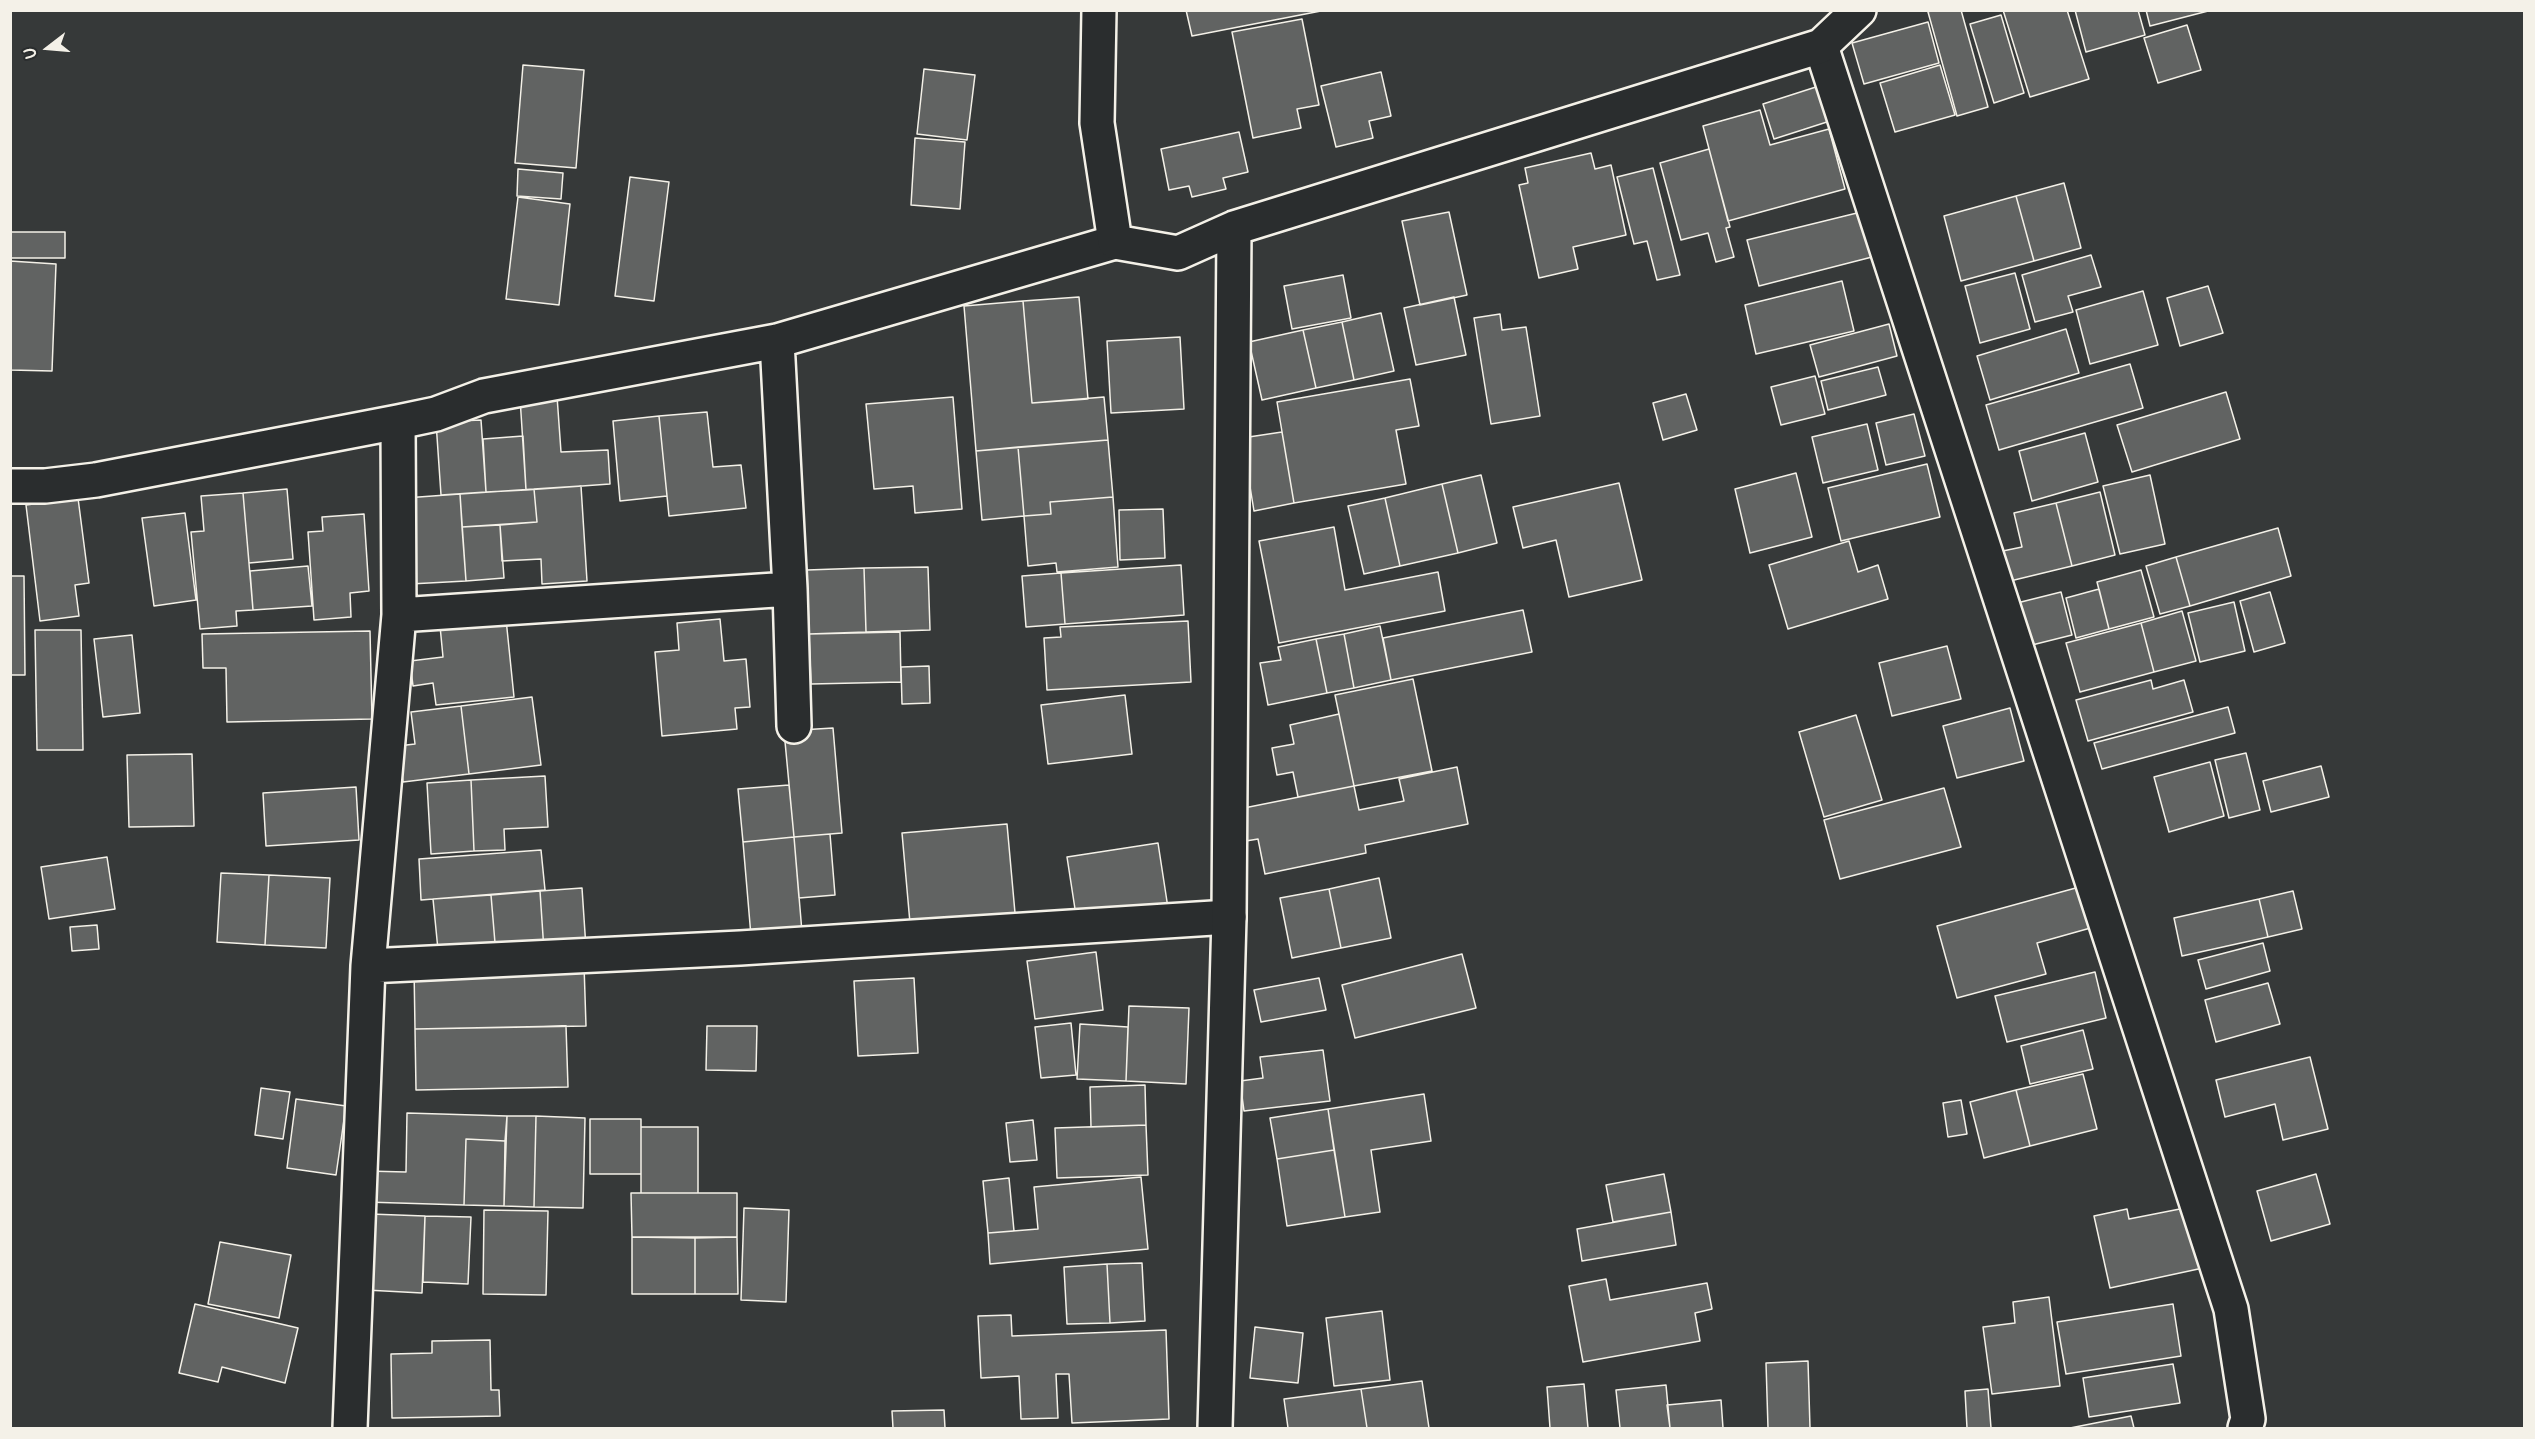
<!DOCTYPE html>
<html>
<head>
<meta charset="utf-8">
<style>
	body { margin:0 }
	#map { position:relative; width:2535px; height:1439px; overflow:hidden; background:#363939; font-family:Pangolin,sans-serif }
	canvas { display:block }
	.frame { position:absolute; inset:0; border:12px solid #f4f1e8; pointer-events:none }
	.north { position:absolute; left:18px; top:18px; width:60px; height:60px; -webkit-text-stroke:4px #2a2d2e; paint-order:stroke; rotate:254deg; font-size:16px; font-weight:700; line-height:24px; text-align:center; color:#f4f1e8 }
	.north::after { content:''; display:block; margin:auto; width:21px; height:27px; background:#f4f1e8; clip-path:polygon(50% 0,100% 100%,50% 72%,0 100%) }
</style>
</head>
<body>
<div id="map">
<canvas width="2535" height="1439"></canvas>
<div class="frame"></div>
<div class="north">U</div>
</div>
<script>
const ctx = document.querySelector('canvas').getContext('2d');
ctx.lineJoin = 'round';
function paint(path, color) {
  ctx.fillStyle = color;
  ctx.fill(path, 'evenodd');
}
function stroke(path, color, width, dash) {
  ctx.strokeStyle = color;
  ctx.lineWidth = width;
  ctx.lineCap = dash ? 'butt' : 'round';
  ctx.setLineDash(dash || []);
  ctx.stroke(path);
}
const building = new Path2D(`
	M 1186,10 L 1326,10 L 1192,36 Z
	M 1932,10 L 1961,10 L 1988,107 L 1957,116 L 1928,12 Z
	M 2003,10 L 2067,10 L 2089,79 L 2030,97 Z
	M 2075,10 L 2138,10 L 2145,35 L 2086,52 Z
	M 2146,10 L 2212,10 L 2150,26 Z
	M 2001,15 L 2024,93 L 1994,103 L 1970,24 Z
	M 1302,19 L 1319,105 L 1297,109 L 1301,128 L 1253,138 L 1232,32 Z
	M 1928,22 L 1939,63 L 1864,84 L 1852,43 Z
	M 2187,25 L 2201,70 L 2158,83 L 2144,38 Z
	M 523,65 L 584,70 L 576,168 L 515,163 Z
	M 1940,65 L 1955,115 L 1895,132 L 1880,83 Z
	M 924,69 L 975,75 L 967,140 L 917,134 Z
	M 1381,72 L 1391,116 L 1369,121 L 1373,138 L 1336,147 L 1321,86 Z
	M 1819,86 L 1830,121 L 1774,139 L 1763,104 Z
	M 1760,110 L 1770,145 L 1829,129 L 1845,189 L 1728,221 L 1703,126 Z
	M 1239,132 L 1248,172 L 1223,178 L 1226,189 L 1192,197 L 1189,186 L 1169,190 L 1161,149 Z
	M 915,138 L 965,142 L 960,209 L 911,205 Z
	M 1709,149 L 1730,227 L 1726,228 L 1734,257 L 1716,262 L 1708,233 L 1681,240 L 1660,163 Z
	M 1591,153 L 1595,169 L 1611,165 L 1626,235 L 1573,247 L 1578,269 L 1539,278 L 1519,185 L 1528,183 L 1525,168 Z
	M 1653,168 L 1680,275 L 1657,280 L 1647,241 L 1634,244 L 1617,177 Z
	M 518,169 L 563,173 L 561,199 L 517,196 Z
	M 630,177 L 669,182 L 654,301 L 615,296 Z
	M 2064,183 L 2081,248 L 2034,261 L 2016,196 Z
	M 2016,196 L 2034,261 L 1961,281 L 1944,216 Z
	M 518,197 L 570,204 L 559,305 L 506,299 Z
	M 1449,212 L 1467,295 L 1420,305 L 1402,221 Z
	M 1861,212 L 1872,257 L 1759,286 L 1747,240 Z
	M 11,232 L 65,232 L 65,258 L 11,258 Z
	M 2091,255 L 2101,287 L 2068,296 L 2073,312 L 2035,322 L 2022,275 Z
	M 10,261 L 56,264 L 52,371 L 10,370 Z
	M 2015,273 L 2030,329 L 1980,343 L 1965,286 Z
	M 1343,275 L 1351,318 L 1292,329 L 1284,286 Z
	M 1842,281 L 1854,331 L 1756,354 L 1745,305 Z
	M 2208,286 L 2223,333 L 2180,346 L 2167,298 Z
	M 2143,291 L 2158,345 L 2090,364 L 2076,310 Z
	M 1079,297 L 1088,399 L 1032,403 L 1023,301 Z
	M 1454,297 L 1466,355 L 1416,365 L 1404,308 Z
	M 1023,301 L 1032,403 L 1104,397 L 1108,440 L 976,451 L 964,306 Z
	M 1381,313 L 1394,371 L 1354,380 L 1342,322 Z
	M 1500,314 L 1502,330 L 1526,327 L 1540,416 L 1491,424 L 1474,318 Z
	M 1342,322 L 1354,380 L 1316,388 L 1303,330 Z
	M 1889,324 L 1897,356 L 1819,377 L 1810,345 Z
	M 2066,329 L 2079,373 L 1990,400 L 1977,356 Z
	M 1303,330 L 1316,388 L 1262,400 L 1249,342 Z
	M 1180,337 L 1184,409 L 1111,413 L 1107,341 Z
	M 2130,364 L 2143,408 L 1999,450 L 1986,405 Z
	M 1878,367 L 1886,395 L 1828,410 L 1821,381 Z
	M 1815,376 L 1825,414 L 1781,425 L 1771,387 Z
	M 1410,379 L 1419,426 L 1396,430 L 1406,484 L 1294,503 L 1277,402 Z
	M 2226,392 L 2240,439 L 2132,472 L 2117,425 Z
	M 1686,394 L 1697,430 L 1663,440 L 1653,403 Z
	M 557,396 L 561,452 L 608,450 L 610,484 L 526,490 L 520,398 Z
	M 953,397 L 962,509 L 915,513 L 913,486 L 874,489 L 866,404 Z
	M 707,412 L 713,467 L 741,465 L 746,508 L 669,516 L 659,416 Z
	M 1914,414 L 1925,456 L 1886,465 L 1876,423 Z
	M 659,416 L 667,496 L 620,501 L 613,421 Z
	M 481,420 L 486,492 L 441,495 L 436,422 Z
	M 1867,424 L 1878,470 L 1823,483 L 1812,437 Z
	M 1282,432 L 1294,503 L 1254,511 L 1242,438 Z
	M 2085,433 L 2098,482 L 2032,501 L 2019,451 Z
	M 523,436 L 526,490 L 486,492 L 483,439 Z
	M 1108,440 L 1113,497 L 1050,502 L 1051,514 L 1024,516 L 1018,447 Z
	M 1018,447 L 1024,516 L 982,520 L 976,451 Z
	M 1927,464 L 1940,517 L 1841,541 L 1828,488 Z
	M 1796,473 L 1812,537 L 1750,553 L 1735,489 Z
	M 1481,475 L 1497,543 L 1458,553 L 1442,484 Z
	M 2150,475 L 2165,544 L 2120,554 L 2103,486 Z
	M 1619,483 L 1642,580 L 1569,597 L 1556,540 L 1523,548 L 1513,507 Z
	M 1442,484 L 1458,553 L 1400,566 L 1385,498 Z
	M 581,486 L 587,581 L 542,584 L 541,559 L 502,561 L 500,525 L 537,522 L 534,489 Z
	M 287,489 L 293,559 L 249,563 L 243,493 Z
	M 534,489 L 537,522 L 462,527 L 460,494 Z
	M 2100,492 L 2115,555 L 2072,566 L 2056,503 Z
	M 243,493 L 253,610 L 236,611 L 237,626 L 200,629 L 191,532 L 204,531 L 201,496 Z
	M 460,494 L 466,581 L 410,584 L 405,498 Z
	M 1113,497 L 1118,567 L 1057,572 L 1056,563 L 1028,566 L 1024,516 L 1051,514 L 1050,502 Z
	M 78,498 L 89,583 L 75,585 L 79,616 L 40,621 L 26,505 Z
	M 1385,498 L 1400,566 L 1364,574 L 1348,506 Z
	M 2056,503 L 2072,566 L 2006,582 L 1998,552 L 2022,547 L 2014,513 Z
	M 1163,509 L 1165,558 L 1120,560 L 1119,510 Z
	M 185,513 L 196,600 L 154,606 L 142,518 Z
	M 364,514 L 369,591 L 350,593 L 351,617 L 314,620 L 308,532 L 323,531 L 322,517 Z
	M 500,525 L 504,578 L 466,581 L 462,527 Z
	M 1334,527 L 1345,590 L 1438,572 L 1445,611 L 1279,643 L 1259,541 Z
	M 2278,528 L 2291,576 L 2190,606 L 2176,557 Z
	M 1849,541 L 1858,572 L 1878,565 L 1888,599 L 1788,629 L 1769,565 Z
	M 2176,557 L 2190,606 L 2160,614 L 2146,566 Z
	M 1181,565 L 1184,615 L 1065,624 L 1061,573 Z
	M 308,566 L 312,606 L 253,610 L 250,571 Z
	M 928,567 L 930,630 L 866,632 L 864,568 Z
	M 864,568 L 866,632 L 809,634 L 807,570 Z
	M 2141,570 L 2154,617 L 2109,629 L 2097,582 Z
	M 1061,573 L 1065,624 L 1026,627 L 1022,576 Z
	M 10,576 L 24,576 L 25,675 L 10,675 Z
	M 2099,589 L 2109,629 L 2076,638 L 2066,598 Z
	M 2061,592 L 2072,635 L 2028,646 L 2017,603 Z
	M 2270,592 L 2285,643 L 2254,652 L 2240,601 Z
	M 2234,602 L 2245,651 L 2200,662 L 2188,613 Z
	M 1523,610 L 1532,652 L 1391,680 L 1383,638 Z
	M 2182,611 L 2196,661 L 2154,672 L 2141,623 Z
	M 506,619 L 514,697 L 436,705 L 433,683 L 413,686 L 410,661 L 443,657 L 440,626 Z
	M 720,619 L 724,661 L 746,659 L 750,707 L 735,708 L 737,729 L 662,736 L 655,652 L 679,650 L 677,623 Z
	M 1188,621 L 1191,682 L 1047,690 L 1044,638 L 1061,637 L 1060,627 Z
	M 2141,623 L 2154,672 L 2080,692 L 2066,643 Z
	M 1380,626 L 1391,680 L 1354,688 L 1344,634 Z
	M 35,630 L 81,630 L 83,750 L 37,750 Z
	M 370,631 L 372,719 L 227,722 L 226,668 L 203,668 L 202,634 Z
	M 900,632 L 901,682 L 811,684 L 809,634 Z
	M 1344,634 L 1354,688 L 1327,693 L 1316,639 Z
	M 132,635 L 140,713 L 103,717 L 94,639 Z
	M 1316,639 L 1327,693 L 1268,705 L 1260,663 L 1281,660 L 1278,647 Z
	M 1947,646 L 1961,699 L 1892,716 L 1879,663 Z
	M 929,666 L 930,703 L 902,704 L 901,667 Z
	M 1413,679 L 1432,771 L 1354,786 L 1335,695 Z
	M 2151,680 L 2153,689 L 2184,680 L 2193,712 L 2088,741 L 2076,700 Z
	M 1125,695 L 1132,754 L 1048,764 L 1041,705 Z
	M 532,697 L 541,765 L 469,774 L 461,706 Z
	M 461,706 L 469,774 L 403,782 L 398,746 L 415,744 L 411,712 Z
	M 2228,707 L 2235,733 L 2102,769 L 2094,743 Z
	M 2010,708 L 2024,761 L 1957,778 L 1943,726 Z
	M 1339,714 L 1354,786 L 1298,797 L 1293,772 L 1277,775 L 1272,748 L 1294,744 L 1290,725 Z
	M 1856,715 L 1882,800 L 1824,817 L 1799,732 Z
	M 833,728 L 842,833 L 794,837 L 784,731 Z
	M 2246,753 L 2260,810 L 2229,818 L 2215,760 Z
	M 192,754 L 194,826 L 129,827 L 127,755 Z
	M 2210,762 L 2224,816 L 2169,832 L 2154,777 Z
	M 2321,766 L 2329,797 L 2271,812 L 2263,781 Z
	M 1457,767 L 1468,824 L 1365,845 L 1366,853 L 1265,874 L 1258,839 L 1246,841 L 1239,809 L 1354,786 L 1359,810 L 1404,801 L 1399,779 Z
	M 545,776 L 548,827 L 504,829 L 505,850 L 474,851 L 471,780 Z
	M 471,780 L 474,851 L 431,854 L 427,783 Z
	M 789,785 L 794,837 L 743,842 L 738,789 Z
	M 356,787 L 359,840 L 266,846 L 263,793 Z
	M 1944,788 L 1961,847 L 1840,879 L 1824,820 Z
	M 1007,824 L 1015,913 L 910,923 L 902,833 Z
	M 830,834 L 835,895 L 799,898 L 794,837 Z
	M 794,837 L 802,932 L 751,936 L 743,842 Z
	M 1158,843 L 1168,908 L 1077,922 L 1067,857 Z
	M 541,850 L 545,890 L 421,900 L 419,859 Z
	M 107,857 L 115,909 L 49,919 L 41,867 Z
	M 221,873 L 269,875 L 265,945 L 217,942 Z
	M 269,875 L 330,878 L 326,948 L 265,945 Z
	M 1379,878 L 1391,938 L 1341,948 L 1329,889 Z
	M 2083,886 L 2094,927 L 2037,943 L 2046,974 L 1957,998 L 1937,926 Z
	M 582,888 L 586,948 L 544,951 L 540,891 Z
	M 1329,889 L 1341,948 L 1292,958 L 1280,898 Z
	M 540,891 L 544,951 L 496,955 L 491,895 Z
	M 2293,891 L 2302,929 L 2268,937 L 2259,899 Z
	M 491,895 L 496,955 L 439,960 L 433,899 Z
	M 2259,899 L 2268,937 L 2182,956 L 2174,918 Z
	M 97,925 L 99,949 L 72,951 L 70,927 Z
	M 2263,943 L 2270,971 L 2206,989 L 2198,960 Z
	M 1096,952 L 1103,1010 L 1035,1019 L 1027,961 Z
	M 1462,954 L 1476,1008 L 1355,1038 L 1342,985 Z
	M 584,965 L 586,1026 L 415,1029 L 414,968 Z
	M 2095,972 L 2106,1018 L 2007,1042 L 1995,996 Z
	M 914,978 L 918,1053 L 858,1056 L 854,981 Z
	M 1319,978 L 1326,1010 L 1261,1022 L 1254,990 Z
	M 2268,983 L 2280,1024 L 2216,1042 L 2205,1000 Z
	M 1129,1006 L 1189,1008 L 1186,1084 L 1126,1081 Z
	M 1071,1023 L 1076,1075 L 1041,1078 L 1035,1027 Z
	M 1080,1024 L 1128,1027 L 1126,1081 L 1077,1079 Z
	M 566,1026 L 568,1087 L 416,1090 L 415,1029 Z
	M 707,1026 L 757,1026 L 756,1071 L 706,1070 Z
	M 2083,1030 L 2093,1069 L 2030,1084 L 2021,1046 Z
	M 1323,1050 L 1330,1101 L 1244,1111 L 1240,1081 L 1263,1078 L 1260,1057 Z
	M 2310,1057 L 2328,1129 L 2283,1140 L 2275,1104 L 2225,1117 L 2216,1080 Z
	M 2083,1074 L 2097,1129 L 2030,1146 L 2016,1090 Z
	M 1145,1085 L 1146,1125 L 1091,1127 L 1090,1087 Z
	M 261,1088 L 290,1092 L 283,1139 L 255,1135 Z
	M 2016,1090 L 2030,1146 L 1984,1158 L 1970,1102 Z
	M 1424,1094 L 1431,1141 L 1371,1150 L 1380,1212 L 1345,1217 L 1328,1109 Z
	M 296,1099 L 346,1106 L 336,1175 L 287,1168 Z
	M 1961,1100 L 1967,1134 L 1948,1137 L 1943,1103 Z
	M 1328,1109 L 1334,1150 L 1277,1159 L 1270,1118 Z
	M 407,1113 L 507,1116 L 505,1141 L 466,1139 L 464,1205 L 365,1202 L 366,1171 L 406,1172 Z
	M 507,1116 L 536,1116 L 534,1207 L 504,1206 Z
	M 536,1116 L 585,1118 L 583,1208 L 534,1207 Z
	M 590,1119 L 641,1119 L 641,1174 L 590,1174 Z
	M 1033,1120 L 1037,1160 L 1010,1162 L 1006,1123 Z
	M 1146,1125 L 1148,1175 L 1057,1178 L 1055,1128 Z
	M 641,1127 L 698,1127 L 698,1193 L 641,1193 Z
	M 466,1139 L 505,1141 L 504,1206 L 464,1205 Z
	M 1334,1150 L 1345,1217 L 1287,1226 L 1277,1159 Z
	M 1664,1174 L 1671,1212 L 1613,1222 L 1606,1185 Z
	M 2316,1174 L 2330,1224 L 2271,1241 L 2257,1191 Z
	M 1141,1177 L 1148,1249 L 990,1264 L 988,1233 L 1038,1229 L 1034,1187 Z
	M 1009,1178 L 1014,1231 L 988,1233 L 983,1181 Z
	M 631,1193 L 737,1193 L 737,1237 L 632,1237 Z
	M 2190,1207 L 2203,1268 L 2110,1288 L 2094,1216 L 2127,1209 L 2129,1219 Z
	M 744,1208 L 789,1210 L 786,1302 L 741,1300 Z
	M 484,1210 L 548,1211 L 546,1295 L 483,1294 Z
	M 1671,1212 L 1676,1245 L 1582,1261 L 1577,1229 Z
	M 370,1214 L 425,1216 L 422,1293 L 366,1290 Z
	M 425,1216 L 471,1217 L 468,1284 L 423,1282 Z
	M 632,1237 L 695,1238 L 695,1294 L 632,1294 Z
	M 737,1237 L 738,1294 L 695,1294 L 695,1238 Z
	M 220,1242 L 291,1255 L 279,1318 L 208,1304 Z
	M 1142,1263 L 1145,1321 L 1110,1323 L 1107,1264 Z
	M 1107,1264 L 1110,1323 L 1067,1324 L 1064,1267 Z
	M 1606,1279 L 1610,1300 L 1707,1283 L 1712,1309 L 1695,1313 L 1700,1341 L 1583,1362 L 1569,1286 Z
	M 2049,1297 L 2060,1386 L 1992,1394 L 1983,1327 L 2015,1323 L 2013,1302 Z
	M 195,1304 L 298,1328 L 285,1383 L 222,1367 L 218,1382 L 179,1373 Z
	M 2173,1304 L 2181,1356 L 2066,1374 L 2057,1322 Z
	M 1382,1311 L 1390,1380 L 1334,1386 L 1326,1318 Z
	M 1011,1315 L 1012,1336 L 1166,1330 L 1169,1419 L 1072,1423 L 1069,1374 L 1056,1374 L 1058,1418 L 1021,1419 L 1019,1376 L 981,1378 L 978,1316 Z
	M 1255,1327 L 1303,1333 L 1298,1383 L 1250,1378 Z
	M 490,1340 L 491,1390 L 499,1390 L 500,1416 L 392,1418 L 391,1354 L 432,1353 L 432,1341 Z
	M 1808,1361 L 1810,1428 L 1768,1428 L 1766,1363 Z
	M 2173,1364 L 2180,1403 L 2089,1417 L 2083,1378 Z
	M 1422,1381 L 1429,1428 L 1367,1428 L 1361,1389 Z
	M 1584,1384 L 1588,1428 L 1550,1428 L 1547,1387 Z
	M 1666,1385 L 1670,1428 L 1620,1428 L 1616,1390 Z
	M 1361,1389 L 1367,1428 L 1288,1428 L 1284,1399 Z
	M 1988,1389 L 1991,1428 L 1967,1428 L 1965,1391 Z
	M 1721,1400 L 1723,1428 L 1670,1428 L 1667,1405 Z
	M 944,1410 L 945,1428 L 893,1428 L 892,1411 Z
	M 2131,1416 L 2134,1428 L 2070,1428 Z`);
paint(building, '#616362');
stroke(building, '#f4f1e8', 1.5);
const minor = new Path2D(`
	M 1821,46 L 2231,1309 L 2248,1419 L 2245,1428
	M 777,341 L 790,589 L 794,726
	M 10,486 L 45,486 L 96,480 L 398,422 L 436,414 L 484,396 L 777,341 L 1115,242
	M 399,615 L 790,589
	M 368,966 L 740,948 L 1229,917
	M 350,1428 L 368,966 L 399,615 L 398,422`);
const tertiary = new Path2D(`
	M 1099,10 L 1097,123 L 1115,242 L 1178,253 L 1234,228 L 1821,46 L 1859,10
	M 1215,1428 L 1229,917 L 1234,228`);
stroke(minor, '#f4f1e8', 38);
stroke(tertiary, '#f4f1e8', 38);
stroke(minor, '#2a2d2e', 33);
stroke(tertiary, '#2a2d2e', 33);
</script>
</body>
</html>
